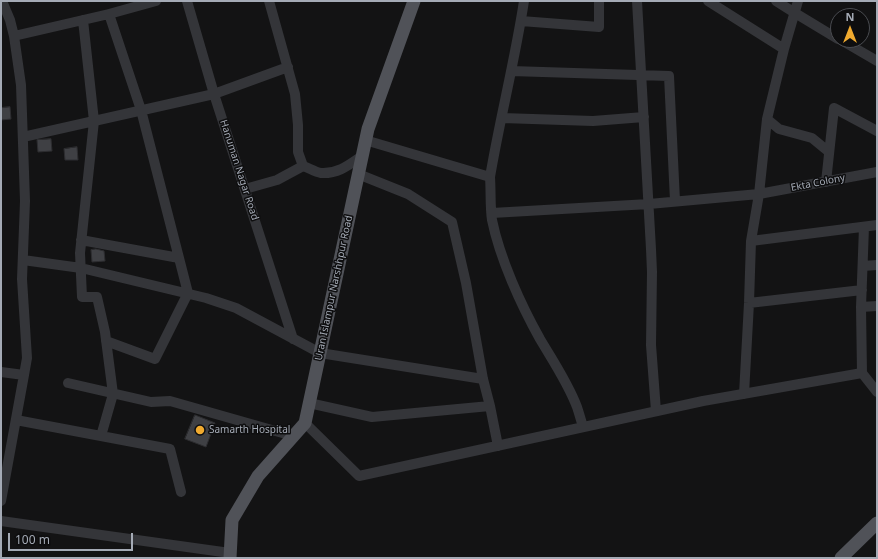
<!DOCTYPE html>
<html>
<head>
<meta charset="utf-8">
<style>
	body { margin:0 }
	#map { position:relative; width:878px; height:559px; overflow:hidden; background:#131314; font-family:"Noto Sans",sans-serif }
	canvas { display:block }
	.frame { position:absolute; inset:0; border:2px solid #a4aab5; pointer-events:none }
	.north { position:absolute; left:830px; top:8px; width:40px; height:40px; box-sizing:border-box; background:#0e0e0f; border:1px solid #4a4c51; border-radius:50%; rotate:0deg; font-size:11px; font-weight:700; line-height:16px; text-align:center; color:#a4aab5 }
	.north::after { content:''; display:block; margin:auto; width:14px; height:18px; background:#f0aa2f; clip-path:polygon(50% 0,100% 100%,50% 72%,0 100%) }
	.scale { position:absolute; left:8px; top:533px; width:125px; height:18px; box-sizing:border-box; border:2px solid #a4aab5; border-top:0; padding-left:5px; font-size:12px; line-height:14px; white-space:nowrap; color:#a4aab5; -webkit-text-stroke:3px #0e0e0f; paint-order:stroke }
</style>
</head>
<body>
<div id="map">
<canvas width="878" height="559"></canvas>
<div class="frame"></div>
<div class="north">N</div>
<div class="scale">100 m</div>
</div>
<script>
const ctx = document.querySelector('canvas').getContext('2d');
ctx.lineJoin = 'round';
function paint(path, color) {
  ctx.fillStyle = color;
  ctx.fill(path, 'evenodd');
}
function stroke(path, color, width, dash) {
  ctx.strokeStyle = color;
  ctx.lineWidth = width;
  ctx.lineCap = dash ? 'butt' : 'round';
  ctx.setLineDash(dash || []);
  ctx.stroke(path);
}
function drawText(font, color, halo, rows, align = 'center') {
  ctx.font = font + ' "Noto Sans",sans-serif';
  ctx.lineWidth = 3;
  ctx.setLineDash([]);
  ctx.textBaseline = 'middle';
  ctx.strokeStyle = halo;
  ctx.fillStyle = color;
  for (const [text, x, y, turn = 0] of rows) {
    ctx.save();
    ctx.translate(x, y);
    ctx.rotate((+turn || 0) * Math.PI / 180);
    ctx.textAlign = isNaN(turn) ? turn : align;
    if (halo) ctx.strokeText(text, 0, 0);
    ctx.fillText(text, 0, 0);
    ctx.restore();
  }
}
const building = new Path2D(`
	M 10,107 L 11,119 L 1,120 L 1,108 Z
	M 51,139 L 52,151 L 38,152 L 37,140 Z
	M 77,147 L 78,160 L 65,160 L 64,149 Z
	M 96,249 L 104,251 L 105,261 L 92,262 L 91,250 Z
	M 195,415 L 215,423 L 206,447 L 185,439 Z`);
paint(building, '#3f4044');
stroke(building, '#2d2d30', 1);
stroke(new Path2D(`
	M 187,1 L 214,94 L 293,339
	M 269,1 L 295,94 L 298,125 L 298,152 L 303,166
	M 637,1 L 651,249 L 652,272 L 651,345 L 656,411
	M 708,1 L 784,49
	M 776,1 L 795,13 L 838,39
	M 83,20 L 94,121 L 80,253 L 82,297 L 97,297 L 105,332 L 113,394 L 101,436
	M 521,21 L 599,27 L 599,1
	M 14,36 L 109,14 L 156,1
	M 841,40 L 877,61
	M 511,71 L 669,76 L 675,201
	M 502,118 L 593,121 L 644,117
	M 767,119 L 779,129 L 812,138 L 829,152
	M 23,137 L 214,94 L 288,67
	M 365,140 L 490,177 C 491,191 490,208 492,220 C 500,259 521,305 540,339 C 553,361 568,383 577,407 C 579,413 581,420 583,427
	M 358,174 L 408,194 L 452,222 L 466,283 L 483,379 L 490,406 L 498,446
	M 490,177 C 500,118 515,60 524,1
	M 826,182 L 834,108 L 877,131
	M 245,189 L 277,180 L 303,166 C 309,168 315,172 321,173 C 338,174 349,165 362,156
	M 492,213 L 649,204 L 759,194 L 877,172
	M 81,240 L 179,258
	M 751,241 L 877,225
	M 23,260 L 81,268 L 206,298 L 236,308 L 320,353 L 483,379
	M 863,266 L 877,265
	M 749,303 L 862,290
	M 861,307 L 877,306
	M 106,341 L 155,359 L 188,293 L 141,110 L 109,14
	M 1,372 L 24,375
	M 862,373 L 861,307 L 864,227
	M 68,383 L 151,402 L 170,401 L 293,436
	M 744,394 L 749,303 L 751,241 L 759,194 L 767,119 L 784,49 L 798,1
	M 309,403 L 372,417 L 490,406
	M 16,420 L 170,449 L 181,492
	M 305,423 L 359,476 L 703,401 L 862,373 L 877,392
	M 1,501 L 24,375 L 27,358 L 22,279 L 25,201 L 21,85 L 14,36 L 10,20 L 2,1
	M 1,521 L 230,553`), '#343539', 10);
stroke(new Path2D(`
	M 230,558 L 232,520 L 258,476 L 305,423 L 368,129 L 414,1
	M 841,558 L 877,523`), '#505258', 13);
for (const [x, y, r, color] of [
	[200,430,5,"#f0aa2f"]
]) {
  const dot = new Path2D();
  dot.arc(x, y, r, 0, 2 * Math.PI);
  ctx.fillStyle = color;
  ctx.fill(dot);
  stroke(dot, '#0e0e0f', 1.5);
}
drawText('10px', '#a4aab5', '#0e0e0f', [
	["Hanuman Nagar Road",239,170,72],
	["Ekta Colony",818,183,-11],
	["Uran Islampur Narshhpur Road",334,288,-78]
]);
drawText('10px', '#a4aab5', '#0e0e0f', [
	["Samarth Hospital",209,430]
], 'left');
</script>
</body>
</html>
